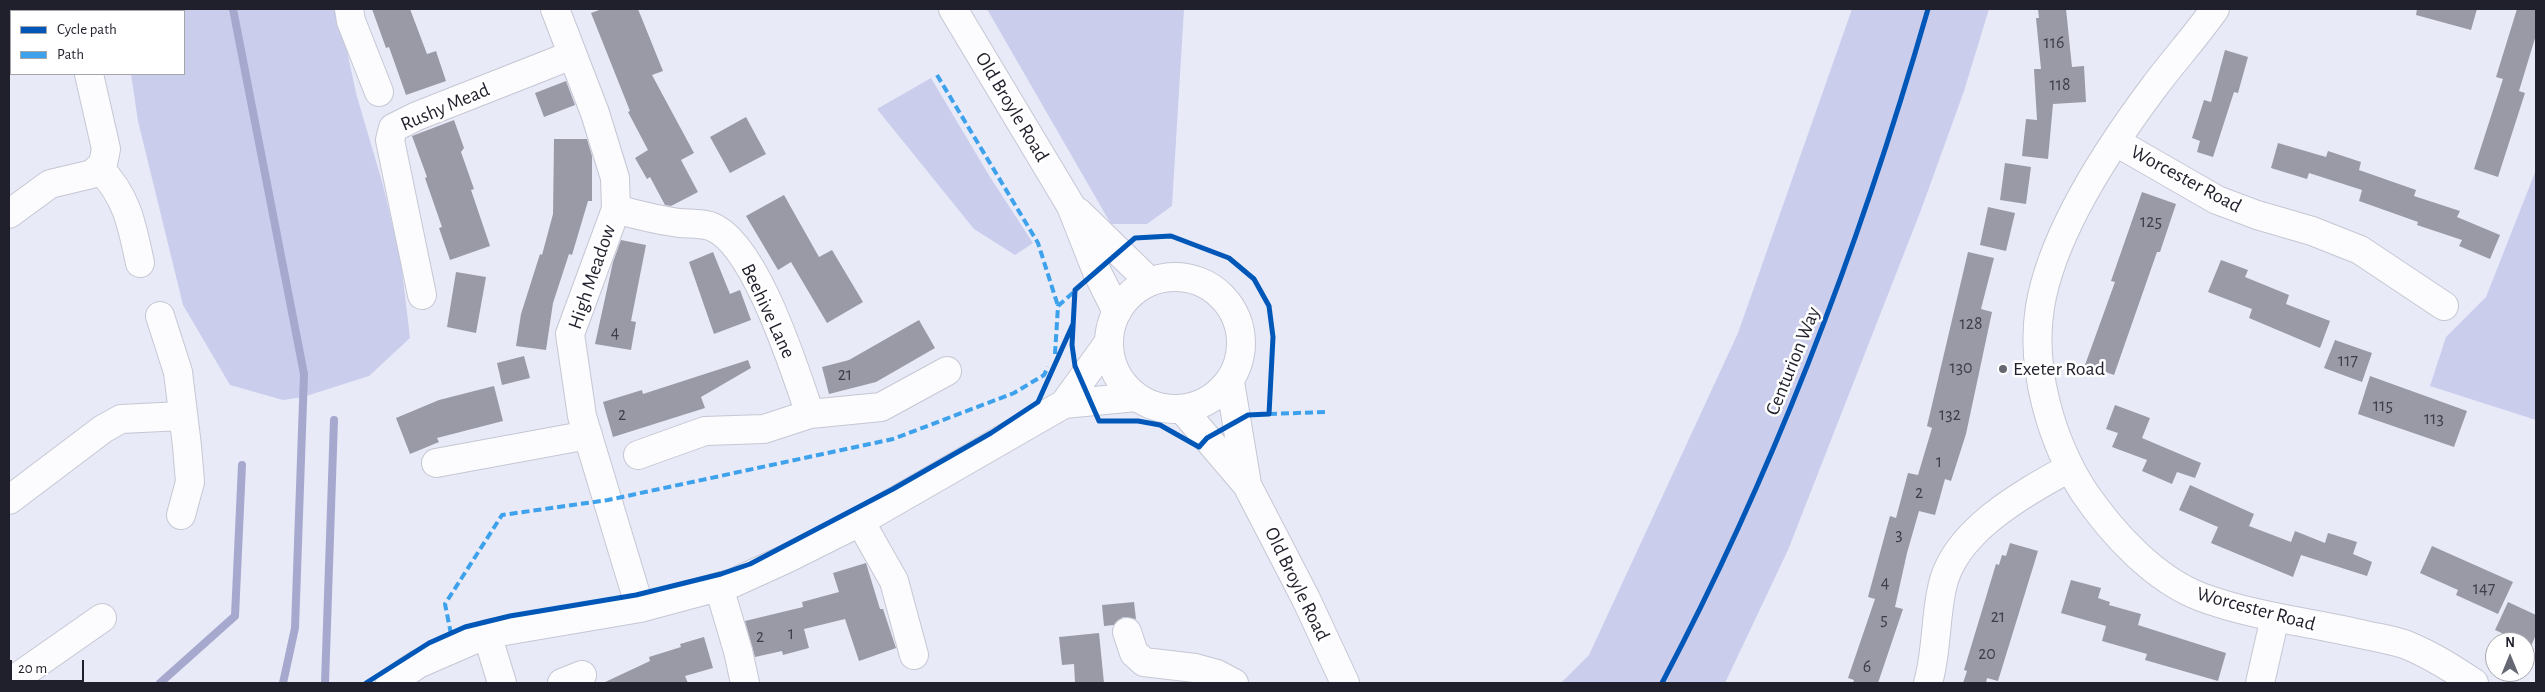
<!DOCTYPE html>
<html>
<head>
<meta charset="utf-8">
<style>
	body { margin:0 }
	#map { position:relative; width:2545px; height:692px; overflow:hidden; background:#e8eaf8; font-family:"Alegreya Sans",sans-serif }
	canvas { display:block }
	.frame { position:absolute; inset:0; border:10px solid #1f202c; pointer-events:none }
	.legend { position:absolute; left:10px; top:10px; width:175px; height:65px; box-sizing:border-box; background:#fff; border:1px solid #a5a6ab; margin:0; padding:6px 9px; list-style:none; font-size:15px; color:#1f202c }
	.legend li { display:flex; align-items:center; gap:10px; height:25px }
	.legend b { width:25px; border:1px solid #a5a6ab }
	.north { position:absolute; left:2485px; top:632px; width:50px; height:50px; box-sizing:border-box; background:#fff; border:1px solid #a5a6ab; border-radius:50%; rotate:0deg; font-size:14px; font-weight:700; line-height:20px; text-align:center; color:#1f202c }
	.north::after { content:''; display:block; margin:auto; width:18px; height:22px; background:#656773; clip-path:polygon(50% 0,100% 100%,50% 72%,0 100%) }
	.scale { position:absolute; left:10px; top:660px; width:74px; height:22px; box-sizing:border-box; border:2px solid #1f202c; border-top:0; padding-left:6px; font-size:15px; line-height:18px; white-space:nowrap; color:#1f202c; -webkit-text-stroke:4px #fff; paint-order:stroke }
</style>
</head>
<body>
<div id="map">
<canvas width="2545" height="692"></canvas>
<div class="frame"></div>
<ul class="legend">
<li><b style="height:6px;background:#0057b8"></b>Cycle path</li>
<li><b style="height:6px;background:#3da2eb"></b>Path</li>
</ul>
<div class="north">N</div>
<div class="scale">20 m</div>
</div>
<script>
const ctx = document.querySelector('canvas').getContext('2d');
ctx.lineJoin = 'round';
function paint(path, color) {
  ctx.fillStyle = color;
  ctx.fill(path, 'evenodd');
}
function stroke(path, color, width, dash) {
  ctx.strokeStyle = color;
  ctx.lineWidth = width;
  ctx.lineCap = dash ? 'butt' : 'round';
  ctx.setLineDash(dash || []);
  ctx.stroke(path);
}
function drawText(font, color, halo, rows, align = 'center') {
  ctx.font = font + ' "Alegreya Sans",sans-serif';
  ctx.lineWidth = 5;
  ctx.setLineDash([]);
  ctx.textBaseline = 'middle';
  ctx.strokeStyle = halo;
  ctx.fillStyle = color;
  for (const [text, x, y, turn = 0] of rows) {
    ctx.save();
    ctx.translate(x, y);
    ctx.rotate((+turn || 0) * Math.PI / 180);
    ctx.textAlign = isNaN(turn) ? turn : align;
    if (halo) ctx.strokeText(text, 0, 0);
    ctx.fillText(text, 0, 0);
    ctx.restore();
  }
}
paint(new Path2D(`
	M 122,9 L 338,9 L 356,93 L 383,185 L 401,262 L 410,338 L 369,376 L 303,397 L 283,400 L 230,385 L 183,305 L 138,121 L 131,74 L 184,74 L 184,11 L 122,11 Z
	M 987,9 L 1184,9 L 1172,206 L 1147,224 L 1111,224 Z
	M 1852,9 L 1989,9 L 1964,91 L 1921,210 L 1788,550 L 1725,683 L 1561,683 L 1589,655 L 1738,333 Z
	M 931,78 L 990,177 L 1033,243 L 1015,255 L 974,229 L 877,109 Z
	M 2536,170 L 2536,420 L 2430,386 L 2446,337 L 2486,297 Z`), '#cacdec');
stroke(new Path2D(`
	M 233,9 L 304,374 L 295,628 L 283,683
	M 160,683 L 235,616 L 242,465
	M 325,683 L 334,420`), '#a6a8ce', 8);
paint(new Path2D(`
	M 372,9 L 410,9 L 427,54 L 436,51 L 446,81 L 406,95 L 389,47 L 386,48 Z
	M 602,9 L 638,9 L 663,71 L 652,75 L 694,153 L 681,160 L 698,192 L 671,206 L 665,205 L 650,177 L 647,179 L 635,158 L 648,150 L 628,112 L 630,111 L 591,13 Z
	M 2038,9 L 2066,9 L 2072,67 L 2084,66 L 2086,102 L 2053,104 L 2048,159 L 2022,156 L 2026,119 L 2037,120 L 2034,69 L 2041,69 L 2036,18 L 2039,18 Z
	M 2417,9 L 2477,9 L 2471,30 L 2416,15 Z
	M 2517,9 L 2536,9 L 2536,35 L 2519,91 L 2525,93 L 2498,177 L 2474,169 L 2503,79 L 2496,77 Z
	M 2225,50 L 2248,57 L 2238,93 L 2234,92 L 2213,157 L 2197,152 L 2200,141 L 2192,138 L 2204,100 L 2211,102 Z
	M 566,81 L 575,105 L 544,117 L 535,93 Z
	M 746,117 L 766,154 L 730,173 L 710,137 Z
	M 454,120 L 464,148 L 461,152 L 474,189 L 471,190 L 490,246 L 450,260 L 439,228 L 442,227 L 425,178 L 427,177 L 412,136 Z
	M 554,139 L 587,139 L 592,156 L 592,201 L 588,201 L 572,255 L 569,254 L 553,303 L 546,350 L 516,346 L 521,314 L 540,254 L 542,255 L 553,214 Z
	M 2278,143 L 2326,157 L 2328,151 L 2361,162 L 2359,170 L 2416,190 L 2414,196 L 2460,211 L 2457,217 L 2500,235 L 2490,259 L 2459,246 L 2462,240 L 2417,225 L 2418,222 L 2359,201 L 2362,190 L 2309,173 L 2307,179 L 2271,168 Z
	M 2005,163 L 2031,167 L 2026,204 L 2000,200 Z
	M 2142,192 L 2176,204 L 2160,252 L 2157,252 L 2114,375 L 2085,365 L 2115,282 L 2111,281 Z
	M 784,195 L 819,257 L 832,250 L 863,302 L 827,323 L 791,262 L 778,270 L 746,216 Z
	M 1988,207 L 2015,213 L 2006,251 L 1980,245 Z
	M 621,240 L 646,245 L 631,321 L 636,322 L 631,350 L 595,344 L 613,262 Z
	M 713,252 L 730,294 L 740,290 L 751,320 L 714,334 L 689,262 Z
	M 1968,252 L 1994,258 L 1981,309 L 1992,312 L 1966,434 L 1951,481 L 1945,479 L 1935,515 L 1919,511 L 1907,553 L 1895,607 L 1903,609 L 1878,683 L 1853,683 L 1854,680 L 1848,678 L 1875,599 L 1868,597 L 1890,516 L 1896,518 L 1908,473 L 1918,475 L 1932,428 L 1927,426 Z
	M 2221,260 L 2248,270 L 2245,277 L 2289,295 L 2286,304 L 2330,321 L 2320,348 L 2249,318 L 2252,309 L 2208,292 Z
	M 456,272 L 486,277 L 476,333 L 447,327 Z
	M 919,320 L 935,348 L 876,382 L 829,394 L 822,367 L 849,360 Z
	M 2335,340 L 2372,353 L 2362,382 L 2324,368 Z
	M 524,356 L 530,378 L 502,385 L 497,363 Z
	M 748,360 L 751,368 L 701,397 L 705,408 L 613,437 L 603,402 L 642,390 L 643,394 Z
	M 2370,376 L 2467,411 L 2454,447 L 2358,414 Z
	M 494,386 L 503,421 L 437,438 L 439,442 L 410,454 L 396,418 L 439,400 Z
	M 2115,405 L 2150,418 L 2142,438 L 2201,463 L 2195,478 L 2177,472 L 2172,484 L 2142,471 L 2147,460 L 2112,447 L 2118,433 L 2106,429 Z
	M 2190,485 L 2254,514 L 2249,526 L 2291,542 L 2295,531 L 2325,543 L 2328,533 L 2357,542 L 2353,554 L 2372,562 L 2367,576 L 2301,555 L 2293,577 L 2211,543 L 2218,527 L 2179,510 Z
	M 2010,543 L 2038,551 L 1998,681 L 1987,678 L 1986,683 L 1963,683 L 1967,671 L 1964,670 L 1996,564 L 1999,565 L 2002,555 L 2006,556 Z
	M 2432,546 L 2513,582 L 2498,614 L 2456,595 L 2458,590 L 2420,573 Z
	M 866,563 L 880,609 L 883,609 L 896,648 L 859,661 L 845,619 L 804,629 L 809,648 L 783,655 L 782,651 L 755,657 L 745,621 L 803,607 L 802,602 L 839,592 L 833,573 Z
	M 2071,580 L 2101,588 L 2098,598 L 2110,602 L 2109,605 L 2141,614 L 2138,625 L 2226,653 L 2218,681 L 2145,660 L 2147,654 L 2102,641 L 2106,626 L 2061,613 Z
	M 1134,602 L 1136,619 L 1123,617 L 1114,625 L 1104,626 L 1102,605 Z
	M 2508,602 L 2536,615 L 2536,635 L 2531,646 L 2495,630 Z
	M 1099,633 L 1104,683 L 1075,683 L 1074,664 L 1062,665 L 1059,637 Z
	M 704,637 L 713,668 L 685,676 L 688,683 L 603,683 L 650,661 L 649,657 L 681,647 L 680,644 Z`), '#999aa6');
const minor = new Path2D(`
	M 77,9 L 78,11
	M 349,9 L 351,21 L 379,92
	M 555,9 L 595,113 L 615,178 L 616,209 L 570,334 L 582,416 L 640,608
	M 2215,9 C 2196,36 2174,60 2154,87 C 2109,147 2052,233 2040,307 C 2030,368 2051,441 2084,492 C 2112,533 2154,579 2201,597 C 2252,616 2308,622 2361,634 C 2377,638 2395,640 2409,646 C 2433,656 2453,669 2474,683
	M 2116,142 L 2217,200 L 2257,215 L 2312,231 L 2360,250 L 2444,306
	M 99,168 C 127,196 132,225 140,263
	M 616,209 C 637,215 658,220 679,223 C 690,224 700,223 710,226 C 755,241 795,371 810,414
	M 9,214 L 50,184 L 92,174 L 103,164 L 106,149 L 89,74
	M 422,295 L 390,140 L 393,128 L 417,116 L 572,55
	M 160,316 L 178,372 L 187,446 L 190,482 L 181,515
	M 1064,404 L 1136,397
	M 638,455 L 705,431 L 764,429 L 810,414 L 881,407 L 947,371
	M 436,463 L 588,435
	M 9,500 L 103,429 L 121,419 L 182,416
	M 860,521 L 894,581 L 914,655
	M 719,587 L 738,651 L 745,683
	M 1127,632 L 1134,653 L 1144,662 L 1195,668 L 1217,674 L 1234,683
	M 487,634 L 502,683
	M 9,683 L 102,618
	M 390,683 L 418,664 L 487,634 L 640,608 L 733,583 L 788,558 L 852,526 L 1064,404 L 1109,342
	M 562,683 L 582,675
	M 1928,683 C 1937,652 1935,619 1942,588 C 1953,532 2022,494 2069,468
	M 2260,683 L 2275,617`);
const major = new Path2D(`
	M 953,9 L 1071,206 L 1097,272 L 1117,312
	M 1078,212 L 1149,281
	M1109 343a66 66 0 1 1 132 0a66 66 0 1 1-132 0Z
	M 1230,382 L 1247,484
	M 1182,409 L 1247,485 L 1306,599 L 1345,683`);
stroke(minor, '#c5c7d3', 30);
stroke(major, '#c5c7d3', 30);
stroke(minor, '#fcfcfe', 28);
stroke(major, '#fcfcfe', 28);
stroke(new Path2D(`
	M 937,75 L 1038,243 L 1058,306
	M 1055,354 L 1058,306 L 1075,291
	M 1269,414 L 1325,412
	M 451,634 L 445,604 L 502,515 L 608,500 L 893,439 L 1014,393 L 1044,375 L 1048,367`), '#3da2eb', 4, [8, 4]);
stroke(new Path2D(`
	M 1171,236 L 1229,258 L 1254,279 L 1269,306 L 1273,337 L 1269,414 L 1248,415 L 1207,438 L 1199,447 L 1160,425 L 1138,421 L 1099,421 L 1075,366 L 1072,345 L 1075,290 L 1135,238 Z
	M 366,683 L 429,643 L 465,627 L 510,616 L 636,595 L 721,574 L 750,564 L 893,489 L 991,433 L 1038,402 L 1073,324
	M 1662,683 C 1775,469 1861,242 1928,9`), '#0057b8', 5);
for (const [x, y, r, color] of [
	[2003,369,5,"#656773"]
]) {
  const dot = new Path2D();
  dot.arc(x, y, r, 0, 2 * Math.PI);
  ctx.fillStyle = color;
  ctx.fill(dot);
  stroke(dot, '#fff', 2);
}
drawText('18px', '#3e3e4a', null, [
	["116",2054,43],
	["118",2060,85],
	["125",2151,222],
	["128",1971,324],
	["4",615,333],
	["117",2348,361],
	["130",1961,368],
	["21",845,375],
	["115",2383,406],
	["2",622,415],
	["132",1950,415],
	["113",2434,419],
	["1",1939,462],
	["2",1919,493],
	["3",1899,535],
	["4",1885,583],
	["147",2484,589],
	["21",1998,617],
	["5",1884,620],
	["1",791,634],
	["2",760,637],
	["20",1987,654],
	["6",1867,667]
]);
drawText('20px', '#1f202c', '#fff', [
	["Rushy Mead",445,107,-23],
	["Old Broyle Road",1012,107,59],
	["Worcester Road",2186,179,28],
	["High Meadow",592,277,-71],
	["Beehive Lane",768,311,65],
	["Centurion Way",1793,361,-68],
	["Old Broyle Road",1297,584,64],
	["Worcester Road",2256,609,15]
]);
drawText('20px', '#1f202c', '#fff', [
	["Exeter Road",2013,369]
], 'left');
</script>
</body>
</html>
